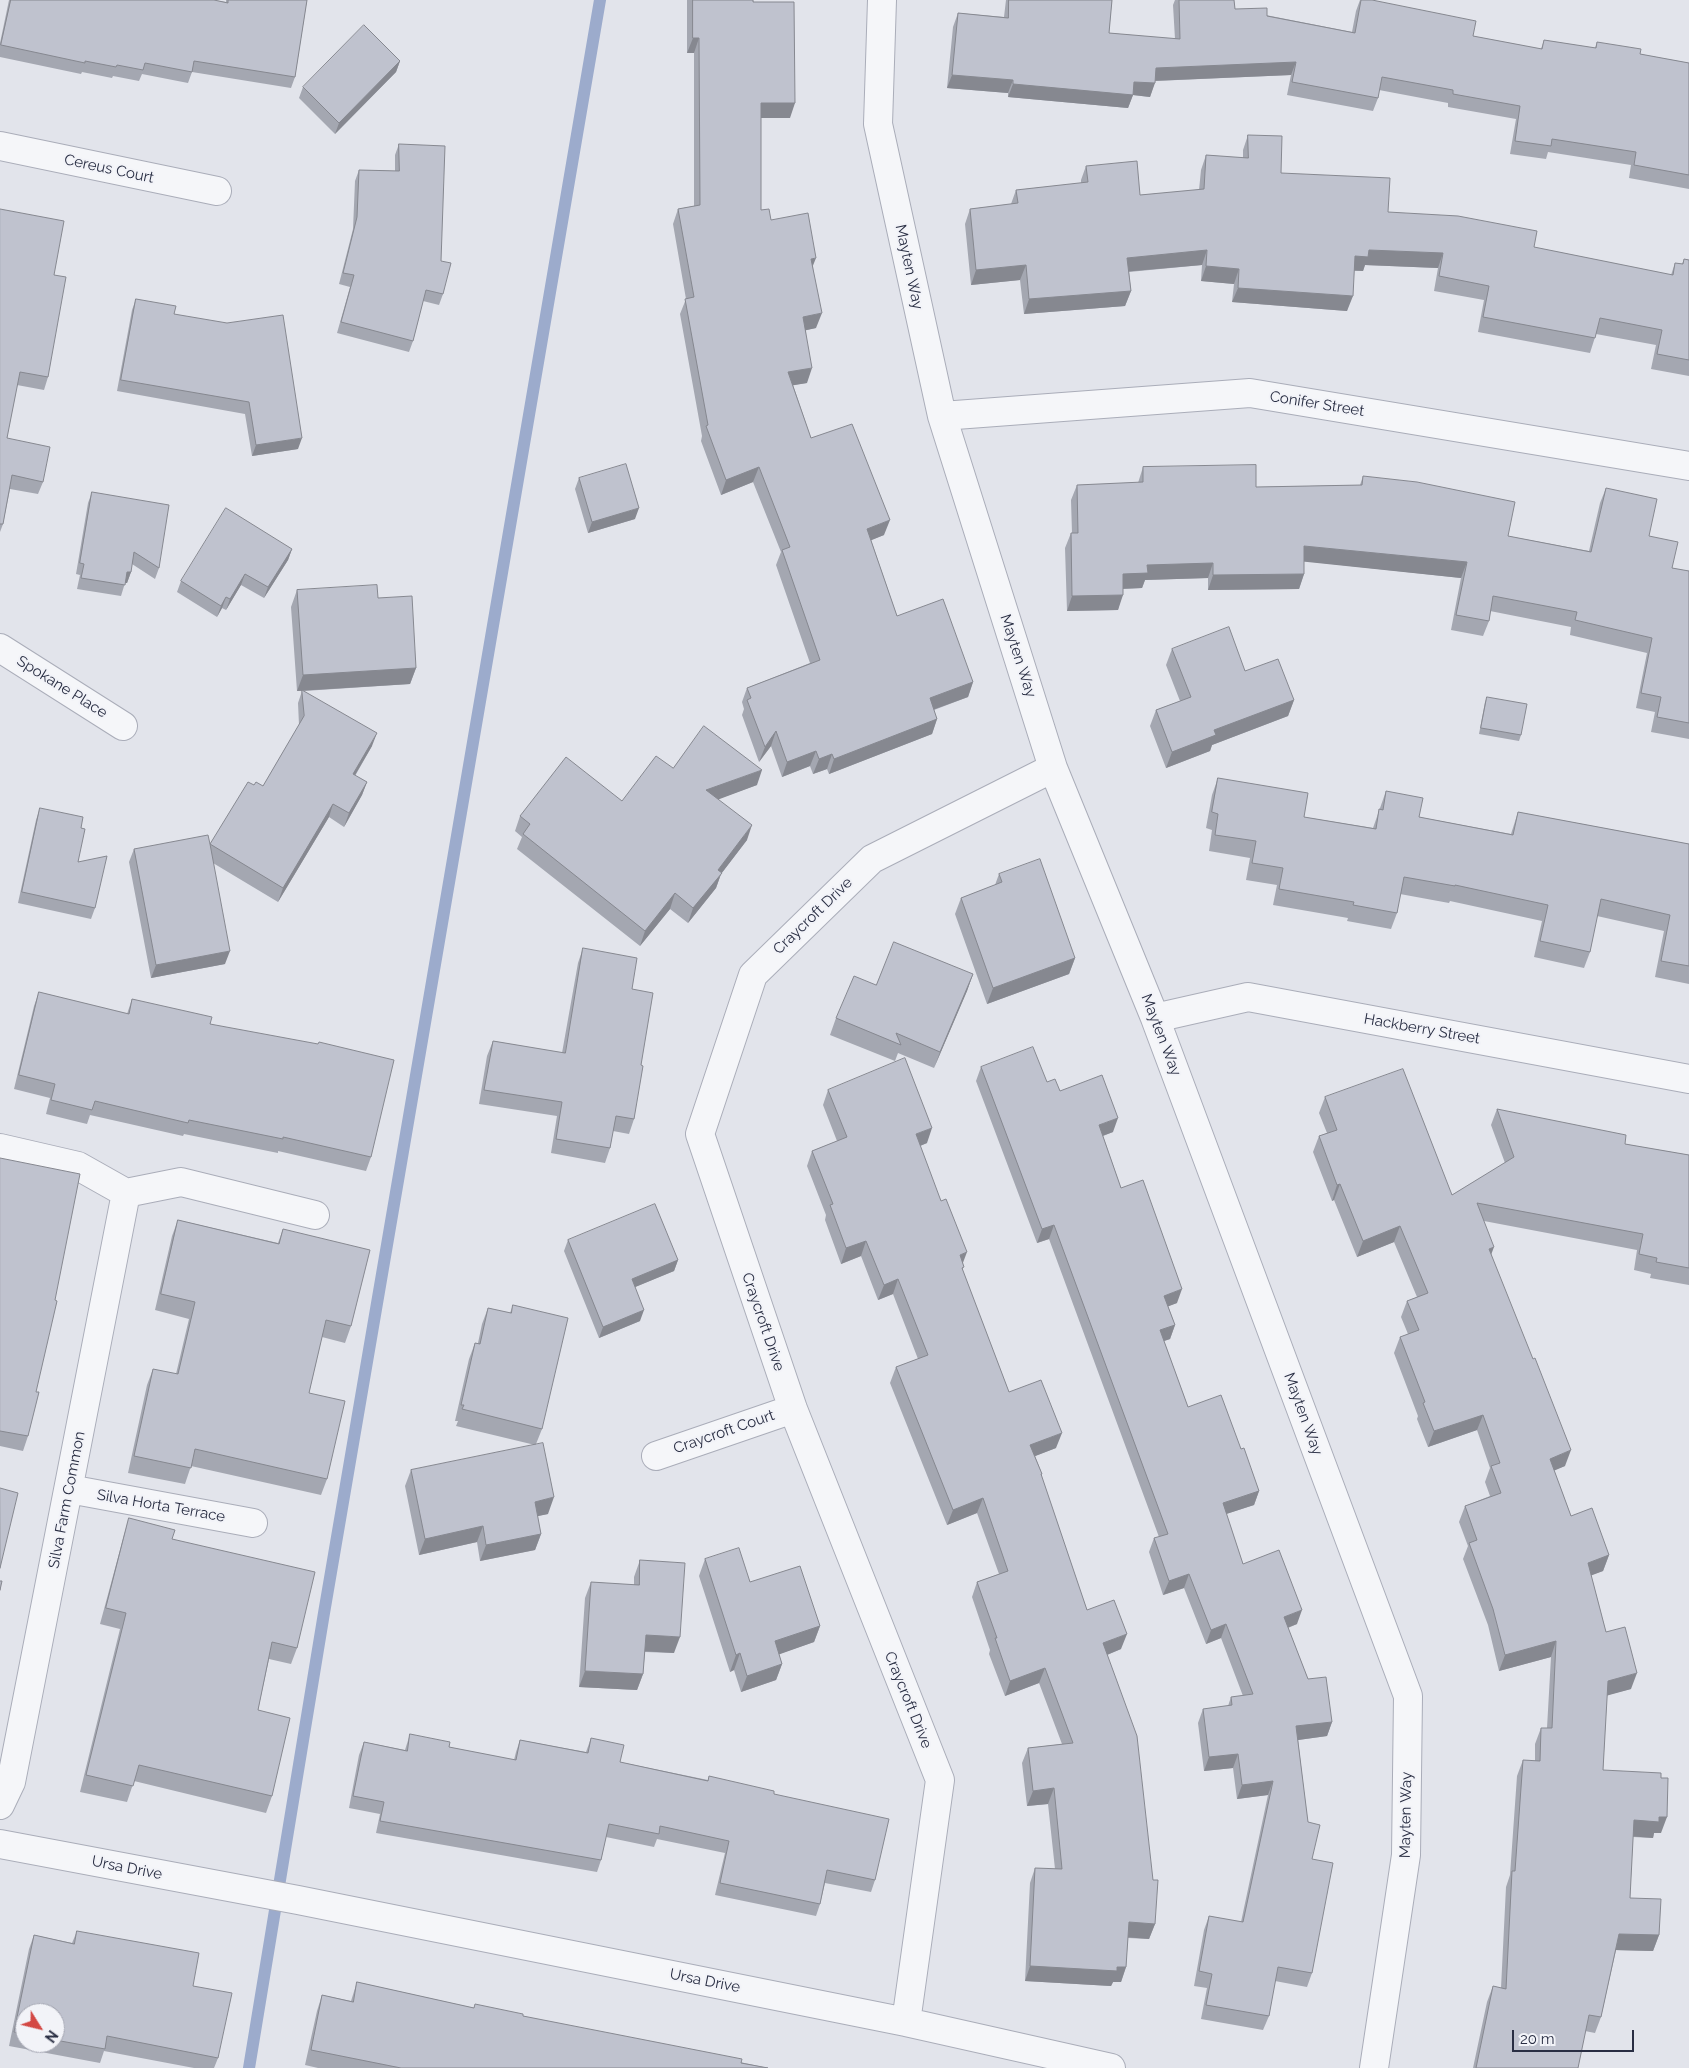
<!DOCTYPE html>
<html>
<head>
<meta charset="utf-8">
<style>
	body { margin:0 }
	#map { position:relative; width:1689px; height:2068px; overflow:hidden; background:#e2e4eb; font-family:Raleway,sans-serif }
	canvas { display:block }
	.north { position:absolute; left:15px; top:2003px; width:50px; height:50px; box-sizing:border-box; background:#f2f3f8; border:1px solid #a2a4b0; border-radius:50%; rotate:126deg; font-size:14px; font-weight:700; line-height:20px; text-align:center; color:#292e43 }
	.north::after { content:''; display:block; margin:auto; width:18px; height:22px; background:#d34844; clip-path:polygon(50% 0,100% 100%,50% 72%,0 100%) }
	.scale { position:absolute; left:1512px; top:2030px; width:122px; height:22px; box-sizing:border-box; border:2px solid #292e43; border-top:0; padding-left:6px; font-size:15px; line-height:18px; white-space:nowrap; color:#292e43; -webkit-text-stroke:4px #f2f3f8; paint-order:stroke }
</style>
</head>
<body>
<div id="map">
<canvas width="1689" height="2068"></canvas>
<div class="north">N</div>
<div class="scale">20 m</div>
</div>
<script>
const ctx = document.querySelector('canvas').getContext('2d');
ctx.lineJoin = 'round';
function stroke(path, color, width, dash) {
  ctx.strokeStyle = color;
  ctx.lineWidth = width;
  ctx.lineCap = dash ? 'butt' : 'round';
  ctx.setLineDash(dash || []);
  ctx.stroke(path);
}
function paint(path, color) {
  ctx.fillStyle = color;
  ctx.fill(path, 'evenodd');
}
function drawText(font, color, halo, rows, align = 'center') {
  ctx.font = font + ' Raleway,sans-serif';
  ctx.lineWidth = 4;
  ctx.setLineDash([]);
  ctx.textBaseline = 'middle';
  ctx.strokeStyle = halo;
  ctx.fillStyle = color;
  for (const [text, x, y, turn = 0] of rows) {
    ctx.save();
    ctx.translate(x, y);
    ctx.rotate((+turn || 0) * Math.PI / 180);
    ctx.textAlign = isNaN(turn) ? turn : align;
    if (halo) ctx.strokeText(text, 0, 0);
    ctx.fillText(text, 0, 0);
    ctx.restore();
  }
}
stroke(new Path2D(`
	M 249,2068 L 324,1613 L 600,0`), '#9cabcc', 12);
const street = new Path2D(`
	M 882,0 L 878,124 L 942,416 L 1053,768 L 1155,1018 L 1408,1696 L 1406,1855 L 1374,2068
	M 0,146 L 217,191
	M 942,416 L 1250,393 L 1689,466
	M 0,648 L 123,726
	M 1155,1018 L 1248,997 L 1689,1079
	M 0,1148 L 78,1166 L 126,1193 L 181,1182 L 315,1215
	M 656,1456 L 793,1409
	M 69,1489 L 253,1523
	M 0,1805 L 11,1782 L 126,1193
	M 0,1844 L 298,1900 L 906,2022 L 1111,2068
	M 906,2022 L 940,1780 L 793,1409 L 700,1134 L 753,975 L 872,859 L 1053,768`);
stroke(street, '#aaadb9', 30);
stroke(street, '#f5f6f9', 28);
paint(new Path2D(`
	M 9,0 L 214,0 L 226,2 L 226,0 L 307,0 L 295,77 L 291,88 L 192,72 L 188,83 L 142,74 L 139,81 L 113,76 L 112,78 L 82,72 L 81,74 L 0,57 L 0,43 Z
	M 687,0 L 753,0 L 790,118 L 761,118 L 761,210 L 771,220 L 813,266 L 816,328 L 806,330 L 807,383 L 793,385 L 811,438 L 884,535 L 871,540 L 897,616 L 973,682 L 968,697 L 934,710 L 937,719 L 932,734 L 829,774 L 827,769 L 813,774 L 810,766 L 782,777 L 771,746 L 759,762 L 742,715 L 744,709 L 742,702 L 747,688 L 810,663 L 776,565 L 781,552 L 753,482 L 721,495 L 701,441 L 702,436 L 680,314 L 686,299 L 673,224 L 678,209 L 694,206 L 694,53 L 687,53 Z
	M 1006,0 L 1112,0 L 1109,33 L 1175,39 L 1173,5 L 1175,0 L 1234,0 L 1235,9 L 1352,32 L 1356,11 L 1360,0 L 1473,36 L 1541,49 L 1544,40 L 1595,48 L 1597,42 L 1640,54 L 1689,63 L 1689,189 L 1629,178 L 1631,165 L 1548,152 L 1546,159 L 1510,154 L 1516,119 L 1448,107 L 1448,103 L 1379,90 L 1378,98 L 1373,111 L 1287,95 L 1291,75 L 1155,81 L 1150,97 L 1133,95 L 1128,108 L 1008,97 L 1008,93 L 947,88 L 953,27 L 958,13 L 1004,17 Z
	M 400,61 L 396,72 L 335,134 L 299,98 L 303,87 Z
	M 1248,135 L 1281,173 L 1388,212 L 1534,247 L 1671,275 L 1675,263 L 1682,264 L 1684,259 L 1689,260 L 1689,376 L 1651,369 L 1656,345 L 1596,334 L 1590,353 L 1478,332 L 1484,300 L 1434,291 L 1438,268 L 1365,265 L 1363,271 L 1354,271 L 1347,311 L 1232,302 L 1234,284 L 1201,281 L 1202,265 L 1129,272 L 1131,291 L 1125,306 L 1024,314 L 1020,280 L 971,285 L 965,224 L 970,209 L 1011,204 L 1016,190 L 1081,183 L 1081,180 L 1086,166 L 1140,195 L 1199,190 L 1201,170 L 1206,155 L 1243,158 L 1243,150 Z
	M 399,144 L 441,261 L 443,294 L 439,305 L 423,301 L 413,341 L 409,352 L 337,333 L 350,287 L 339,284 L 353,229 L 355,181 L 359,170 L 395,171 L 395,155 Z
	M 0,209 L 54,275 L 48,377 L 44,390 L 17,385 L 7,438 L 43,482 L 38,494 L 10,489 L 3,524 L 0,532 Z
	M 136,299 L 174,314 L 298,449 L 252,456 L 245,414 L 117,391 L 132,310 Z
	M 1143,467 L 1256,487 L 1360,485 L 1363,476 L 1508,536 L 1589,551 L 1600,503 L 1606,488 L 1649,536 L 1672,568 L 1689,571 L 1689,739 L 1651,732 L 1655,712 L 1636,708 L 1647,653 L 1570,635 L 1571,627 L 1490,611 L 1489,621 L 1483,636 L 1451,630 L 1461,578 L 1304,561 L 1304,574 L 1299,589 L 1208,590 L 1208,578 L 1145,580 L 1142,588 L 1123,589 L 1118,610 L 1067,611 L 1065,548 L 1071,533 L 1072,533 L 1071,500 L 1077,485 L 1138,483 Z
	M 579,478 L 635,519 L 588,533 L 575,489 Z
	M 92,492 L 159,568 L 155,579 L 132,564 L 131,572 L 127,583 L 125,583 L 121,596 L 77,589 L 80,575 L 76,574 L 88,503 Z
	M 292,549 L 288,560 L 264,598 L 241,585 L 226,610 L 222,608 L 217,617 L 177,592 L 181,581 Z
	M 297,590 L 378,598 L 416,668 L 410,684 L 304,691 L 372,746 L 355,776 L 367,782 L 362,795 L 344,827 L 329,817 L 278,902 L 213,863 L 225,964 L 151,978 L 129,862 L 134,849 L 210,844 L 254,785 L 263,786 L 299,725 L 298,703 L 302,691 L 297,691 L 291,607 Z
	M 1172,649 L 1245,671 L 1294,700 L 1288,716 L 1212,745 L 1210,751 L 1166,768 L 1150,726 L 1156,710 L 1180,701 L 1166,665 Z
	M 1487,697 L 1521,735 L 1519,741 L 1479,734 L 1485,702 Z
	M 673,768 L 757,785 L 718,799 L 747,840 L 721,874 L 716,888 L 688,923 L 670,909 L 640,946 L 517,849 L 522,837 L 515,831 L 520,816 L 622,801 Z
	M 1218,778 L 1304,817 L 1373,828 L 1386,791 L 1419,817 L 1511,834 L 1518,812 L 1689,844 L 1689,984 L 1655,977 L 1664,931 L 1597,916 L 1590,952 L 1584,968 L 1534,957 L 1542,921 L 1450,901 L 1449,903 L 1400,894 L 1397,913 L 1391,929 L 1347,921 L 1348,918 L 1273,905 L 1277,885 L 1246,880 L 1250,858 L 1209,851 L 1212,830 L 1206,828 L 1212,795 Z
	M 40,808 L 81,828 L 78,862 L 95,908 L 91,919 L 18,903 L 36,820 Z
	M 999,874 L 1075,958 L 1069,974 L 987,1004 L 955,914 L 961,898 L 995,885 Z
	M 583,948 L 632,989 L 641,1065 L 634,1119 L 629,1134 L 613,1131 L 610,1148 L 605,1163 L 551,1153 L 557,1116 L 479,1104 L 487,1056 L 493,1041 L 562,1053 L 578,963 Z
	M 973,974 L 967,991 L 934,1068 L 898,1053 L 895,1061 L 830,1035 L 836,1018 L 876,985 Z
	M 39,992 L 127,1014 L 132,999 L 210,1024 L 371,1157 L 366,1171 L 278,1151 L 278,1153 L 184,1134 L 183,1136 L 90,1115 L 87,1124 L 46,1114 L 50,1098 L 14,1089 L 34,1006 Z
	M 981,1067 L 1047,1082 L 1060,1091 L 1113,1132 L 1103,1136 L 1121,1188 L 1177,1303 L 1168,1306 L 1175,1325 L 1170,1339 L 1164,1341 L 1188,1407 L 1241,1449 L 1259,1491 L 1254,1505 L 1226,1514 L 1243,1564 L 1297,1624 L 1288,1628 L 1308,1679 L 1332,1722 L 1327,1736 L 1298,1740 L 1312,1859 L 1312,1973 L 1307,1987 L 1275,1981 L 1269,2016 L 1263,2030 L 1201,2019 L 1207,1988 L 1194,1986 L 1204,1930 L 1209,1916 L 1241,1922 L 1268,1795 L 1237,1799 L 1233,1768 L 1204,1771 L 1198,1723 L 1203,1709 L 1228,1706 L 1231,1697 L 1243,1696 L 1221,1638 L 1206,1644 L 1184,1588 L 1163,1595 L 1149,1552 L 1154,1538 L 1159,1537 L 1049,1239 L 1037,1243 L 976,1081 Z
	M 828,1090 L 927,1143 L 920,1146 L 963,1263 L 963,1272 L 1009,1392 L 1056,1448 L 1035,1456 L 1042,1474 L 1041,1476 L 1087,1610 L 1121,1649 L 1107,1655 L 1155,1924 L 1149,1939 L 1128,1938 L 1126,1967 L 1121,1982 L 1113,1982 L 1111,1986 L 1025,1981 L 1030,1883 L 1035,1868 L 1055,1869 L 1048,1804 L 1027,1806 L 1022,1763 L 1028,1748 L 1062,1744 L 1039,1683 L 1005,1696 L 989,1654 L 990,1650 L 972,1597 L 977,1582 L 999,1574 L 977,1513 L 947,1525 L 890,1383 L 896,1367 L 918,1359 L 893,1294 L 878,1300 L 861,1256 L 841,1264 L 825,1220 L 826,1215 L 807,1166 L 812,1151 L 837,1141 L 823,1105 Z
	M 1325,1097 L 1452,1195 L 1505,1163 L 1491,1125 L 1497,1109 L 1625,1144 L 1689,1155 L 1689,1285 L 1650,1278 L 1651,1274 L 1634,1270 L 1637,1250 L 1484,1221 L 1491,1254 L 1565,1466 L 1554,1470 L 1571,1516 L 1609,1555 L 1603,1571 L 1591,1575 L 1606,1632 L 1631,1689 L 1607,1695 L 1603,1770 L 1661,1833 L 1654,1833 L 1653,1838 L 1633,1837 L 1630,1898 L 1659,1935 L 1653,1951 L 1616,1950 L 1601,2017 L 1595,2033 L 1585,2031 L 1578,2068 L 1473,2068 L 1487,2002 L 1493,1986 L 1501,1988 L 1506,1887 L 1510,1875 L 1517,1776 L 1523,1760 L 1535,1761 L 1535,1744 L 1541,1728 L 1547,1728 L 1551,1657 L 1499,1671 L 1488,1625 L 1463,1559 L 1468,1546 L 1459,1522 L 1465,1506 L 1490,1496 L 1485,1482 L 1490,1468 L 1477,1430 L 1428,1447 L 1417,1419 L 1418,1416 L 1394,1353 L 1400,1337 L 1408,1334 L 1401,1317 L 1407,1301 L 1417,1297 L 1394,1242 L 1357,1257 L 1334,1200 L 1332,1201 L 1313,1152 L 1319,1136 L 1327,1133 L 1319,1113 Z
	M 0,1158 L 36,1392 L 28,1436 L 23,1451 L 0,1446 Z
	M 178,1220 L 278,1243 L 283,1229 L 351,1326 L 345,1343 L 322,1337 L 309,1393 L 327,1479 L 321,1495 L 191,1466 L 185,1484 L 128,1473 L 147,1385 L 153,1369 L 176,1374 L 189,1319 L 155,1310 L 172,1236 Z
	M 568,1240 L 678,1260 L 674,1271 L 635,1287 L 640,1321 L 599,1338 L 564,1251 Z
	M 513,1305 L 542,1429 L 536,1444 L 548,1514 L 537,1516 L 541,1534 L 535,1550 L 480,1561 L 477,1542 L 419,1555 L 405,1486 L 411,1470 L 535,1445 L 456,1426 L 458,1421 L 455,1421 L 469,1359 L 475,1343 L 478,1343 L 482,1324 L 488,1308 L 510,1313 Z
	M 129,1518 L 172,1539 L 297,1648 L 291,1664 L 269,1659 L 258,1710 L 272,1796 L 266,1813 L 134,1781 L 127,1802 L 80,1792 L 120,1629 L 100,1624 L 124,1535 Z
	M 705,1559 L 750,1582 L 820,1626 L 814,1642 L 779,1654 L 782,1664 L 776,1680 L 741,1692 L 734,1670 L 730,1672 L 699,1576 Z
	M 640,1560 L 674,1653 L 645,1652 L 643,1674 L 637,1690 L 579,1687 L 585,1598 L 591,1582 L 634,1585 L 634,1577 Z
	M 410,1734 L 449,1747 L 514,1760 L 516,1752 L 520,1740 L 586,1752 L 591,1738 L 620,1762 L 708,1780 L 709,1776 L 774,1794 L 875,1880 L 871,1892 L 825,1883 L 820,1904 L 816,1916 L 715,1895 L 725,1853 L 657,1839 L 654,1847 L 606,1837 L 601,1860 L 597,1872 L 376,1833 L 380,1814 L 349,1808 L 359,1755 L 364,1742 L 405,1750 Z
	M 77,1931 L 193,1986 L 218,2058 L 214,2068 L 194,2068 L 104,2051 L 100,2063 L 9,2046 L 29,1949 L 34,1935 L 72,1943 ZM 25,2013 L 55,2013 L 55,2043 L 25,2043 Z
	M 357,1982 L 474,2008 L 523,2016 L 768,2068 L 318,2068 L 305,2065 L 317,2011 L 322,1995 L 351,2001 Z`), '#a4a7b1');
paint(new Path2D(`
	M 693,38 L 699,38 L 694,53 L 687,53 Z
	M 400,61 L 396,72 L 335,134 L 339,123 Z
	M 1296,62 L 1291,75 L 1151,81 L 1156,68 Z
	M 952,75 L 1013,80 L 1008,93 L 947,88 Z
	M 1134,82 L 1155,83 L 1150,97 L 1133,95 L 1128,108 L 1008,97 L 1013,84 Z
	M 761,103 L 795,103 L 790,118 L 756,118 Z
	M 1207,250 L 1202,265 L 1122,272 L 1127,258 Z
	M 1369,250 L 1443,253 L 1438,268 L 1365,265 L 1363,271 L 1349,270 L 1355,256 Z
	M 816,258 L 810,273 L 811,259 Z
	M 1026,265 L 1020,280 L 971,285 L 976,270 Z
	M 1206,266 L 1239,269 L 1234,284 L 1201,281 Z
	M 1238,288 L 1353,296 L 1347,311 L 1232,302 Z
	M 1131,291 L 1125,306 L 1024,314 L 1029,299 Z
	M 822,313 L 816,328 L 798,332 L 803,317 Z
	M 812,368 L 807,383 L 783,387 L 788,372 Z
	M 302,438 L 298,449 L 252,456 L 256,445 Z
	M 759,467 L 753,482 L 721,495 L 726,480 Z
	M 639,508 L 635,519 L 588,533 L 592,522 Z
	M 890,520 L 884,535 L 862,544 L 867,529 Z
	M 1304,546 L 1467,562 L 1461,578 L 1298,561 Z
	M 292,549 L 288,560 L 264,598 L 268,587 Z
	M 1213,563 L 1208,578 L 1145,580 L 1142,588 L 1117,589 L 1123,574 L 1147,565 Z
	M 127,572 L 131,572 L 127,583 L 123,583 Z
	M 245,574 L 241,585 L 226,610 L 230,599 Z
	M 1304,574 L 1299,589 L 1208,590 L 1213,575 Z
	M 1123,595 L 1118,610 L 1067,611 L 1072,596 Z
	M 226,597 L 222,608 L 217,617 L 221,606 Z
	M 416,668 L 410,684 L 297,691 L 303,675 Z
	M 973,682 L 968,697 L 924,713 L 930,698 Z
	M 1294,700 L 1288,716 L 1212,745 L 1210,751 L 1166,768 L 1172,752 L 1214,730 Z
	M 937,719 L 932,734 L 829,774 L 834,759 Z
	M 776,731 L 771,746 L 759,762 L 765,747 Z
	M 377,733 L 372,746 L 348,787 L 353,774 Z
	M 816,751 L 810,766 L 782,777 L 787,762 Z
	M 832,754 L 827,769 L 813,774 L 819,759 Z
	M 762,770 L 757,785 L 701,806 L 706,790 Z
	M 367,782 L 362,795 L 344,827 L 349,813 Z
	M 333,804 L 329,817 L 278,902 L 283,888 Z
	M 752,825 L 747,840 L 721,874 L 716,888 L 688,923 L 693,908 L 718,870 Z
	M 675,893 L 670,909 L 640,946 L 645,931 Z
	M 230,951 L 225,964 L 151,978 L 156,965 Z
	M 1075,958 L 1069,974 L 987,1004 L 993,988 Z
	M 973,974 L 967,991 L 934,1068 L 940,1052 Z
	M 1118,1118 L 1113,1132 L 1094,1139 L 1099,1125 Z
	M 932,1128 L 927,1143 L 910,1150 L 916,1134 Z
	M 1340,1184 L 1334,1200 L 1332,1201 L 1337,1185 Z
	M 1054,1225 L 1049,1239 L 1037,1243 L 1042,1229 Z
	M 1400,1226 L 1394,1242 L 1357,1257 L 1363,1241 Z
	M 866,1241 L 861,1256 L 841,1264 L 846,1248 Z
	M 1494,1247 L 1488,1263 L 1489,1249 Z
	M 967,1252 L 961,1268 L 960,1255 Z
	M 678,1260 L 674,1271 L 628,1290 L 632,1279 Z
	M 898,1279 L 893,1294 L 878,1300 L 884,1285 Z
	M 1182,1289 L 1177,1303 L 1159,1310 L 1164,1296 Z
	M 644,1310 L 640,1321 L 599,1338 L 603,1327 Z
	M 1175,1325 L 1170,1339 L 1155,1344 L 1160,1330 Z
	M 1483,1415 L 1477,1430 L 1428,1447 L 1434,1431 Z
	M 1062,1433 L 1056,1448 L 1025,1460 L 1030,1445 Z
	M 1571,1450 L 1565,1466 L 1544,1475 L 1550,1459 Z
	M 1259,1491 L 1254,1505 L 1217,1517 L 1223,1503 Z
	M 554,1497 L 548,1514 L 529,1518 L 535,1502 Z
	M 983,1498 L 977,1513 L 947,1525 L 953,1510 Z
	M 483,1526 L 477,1542 L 419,1555 L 425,1539 Z
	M 541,1534 L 535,1550 L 480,1561 L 486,1545 Z
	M 1609,1555 L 1603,1571 L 1582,1579 L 1588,1563 Z
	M 1189,1574 L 1184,1588 L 1163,1595 L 1169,1581 Z
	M 1302,1610 L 1297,1624 L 1279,1631 L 1284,1617 Z
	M 1226,1624 L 1221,1638 L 1206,1644 L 1211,1630 Z
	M 820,1626 L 814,1642 L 769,1658 L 775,1641 Z
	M 1127,1634 L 1121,1649 L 1097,1659 L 1103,1643 Z
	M 646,1635 L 680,1637 L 674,1653 L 640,1651 Z
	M 1556,1641 L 1551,1657 L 1499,1671 L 1505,1655 Z
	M 740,1653 L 734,1670 L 730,1672 L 736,1655 Z
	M 782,1664 L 776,1680 L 741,1692 L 747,1676 Z
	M 1045,1668 L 1039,1683 L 1005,1696 L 1010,1681 Z
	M 585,1671 L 643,1674 L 637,1690 L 579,1687 Z
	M 1637,1673 L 1631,1689 L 1602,1697 L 1608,1681 Z
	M 1332,1722 L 1327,1736 L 1291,1741 L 1296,1726 Z
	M 1238,1754 L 1233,1768 L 1204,1771 L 1209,1757 Z
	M 1273,1781 L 1268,1795 L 1237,1799 L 1242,1785 Z
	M 1054,1788 L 1048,1804 L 1027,1806 L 1033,1791 Z
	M 1659,1817 L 1667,1817 L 1661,1833 L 1654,1833 L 1653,1838 L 1628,1836 L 1634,1820 Z
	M 1129,1922 L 1155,1924 L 1149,1939 L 1124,1937 Z
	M 1619,1934 L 1659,1935 L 1653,1951 L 1613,1950 Z
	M 1030,1966 L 1117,1967 L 1126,1967 L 1121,1982 L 1113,1982 L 1111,1986 L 1025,1981 Z`), '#868890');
const building = new Path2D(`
	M 11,0 L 214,0 L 228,3 L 228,0 L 307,0 L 295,77 L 194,61 L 192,72 L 145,63 L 143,70 L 117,65 L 116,67 L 85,61 L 85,63 L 1,45 Z
	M 693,0 L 753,0 L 753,2 L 794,2 L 795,103 L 761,103 L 761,210 L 769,209 L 771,220 L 808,213 L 816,258 L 811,259 L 822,313 L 803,317 L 812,368 L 788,372 L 811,438 L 852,424 L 890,520 L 867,529 L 897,616 L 943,599 L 973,682 L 930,698 L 937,719 L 834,759 L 832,754 L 819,759 L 816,751 L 787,762 L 776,731 L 765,747 L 747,700 L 751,698 L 747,688 L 820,660 L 782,550 L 790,547 L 759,467 L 726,480 L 706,426 L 708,425 L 685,299 L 694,297 L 678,209 L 700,205 L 699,38 L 693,38 Z
	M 1009,0 L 1112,0 L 1109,33 L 1180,39 L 1179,0 L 1234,0 L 1235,9 L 1267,8 L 1267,16 L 1355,33 L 1361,0 L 1372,0 L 1476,21 L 1473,36 L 1542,49 L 1544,40 L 1596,48 L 1597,42 L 1641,49 L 1640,54 L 1689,63 L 1689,175 L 1634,165 L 1636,152 L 1552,139 L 1551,146 L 1515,141 L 1520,106 L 1453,94 L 1453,90 L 1382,77 L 1378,98 L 1292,82 L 1296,62 L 1156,68 L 1155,83 L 1134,82 L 1133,95 L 1013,84 L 1013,80 L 952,75 L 958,13 L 1008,18 Z
	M 364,25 L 400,61 L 339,123 L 303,87 Z
	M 1248,135 L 1282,136 L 1281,173 L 1390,178 L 1388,212 L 1458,216 L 1537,231 L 1534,247 L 1673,275 L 1675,263 L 1683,264 L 1684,259 L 1689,260 L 1689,360 L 1657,354 L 1662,330 L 1600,318 L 1595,338 L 1483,317 L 1489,286 L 1439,276 L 1443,253 L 1369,250 L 1368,257 L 1355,256 L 1353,296 L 1238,288 L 1239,269 L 1206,266 L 1207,250 L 1127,258 L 1131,291 L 1029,299 L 1026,265 L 976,270 L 970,209 L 1018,203 L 1016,190 L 1088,182 L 1086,166 L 1137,161 L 1140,195 L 1204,189 L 1206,155 L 1248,158 Z
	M 399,144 L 445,146 L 441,261 L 451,263 L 443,294 L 426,290 L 413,341 L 341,322 L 354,275 L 343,273 L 357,217 L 359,170 L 399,171 Z
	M 0,209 L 64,221 L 54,275 L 66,277 L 48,377 L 20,372 L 7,438 L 50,447 L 43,482 L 12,475 L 3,524 L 0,524 Z
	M 136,299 L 176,306 L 174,314 L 227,323 L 283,315 L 302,438 L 256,445 L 249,402 L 121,380 Z
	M 626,464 L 639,508 L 592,522 L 579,478 Z
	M 1256,465 L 1256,487 L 1362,485 L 1363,476 L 1417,482 L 1515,502 L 1508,536 L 1591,552 L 1606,488 L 1657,499 L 1649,536 L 1678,542 L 1672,568 L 1689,571 L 1689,723 L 1657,717 L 1661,697 L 1641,693 L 1652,638 L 1575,620 L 1577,612 L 1493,596 L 1489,621 L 1456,615 L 1467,562 L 1304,546 L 1304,574 L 1213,575 L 1213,563 L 1147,565 L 1148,573 L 1123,574 L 1123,595 L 1072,596 L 1071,533 L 1078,533 L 1077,485 L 1143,482 L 1143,467 Z
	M 92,492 L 169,505 L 159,568 L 134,552 L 131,572 L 127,572 L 125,585 L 81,578 L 84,564 L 80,563 Z
	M 226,508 L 292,549 L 268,587 L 245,574 L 230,599 L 226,597 L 221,606 L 181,581 Z
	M 377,585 L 378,598 L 412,596 L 416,668 L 303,675 L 297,590 Z
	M 1229,627 L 1245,671 L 1278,659 L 1294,700 L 1214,730 L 1216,735 L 1172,752 L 1156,710 L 1191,697 L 1172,649 Z
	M 302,690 L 377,733 L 353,774 L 367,782 L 349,813 L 333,804 L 283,888 L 210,844 L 230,951 L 156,965 L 134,849 L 208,835 L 210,844 L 248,782 L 254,785 L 256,782 L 263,786 L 304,716 Z
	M 1487,697 L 1527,704 L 1521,735 L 1481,728 Z
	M 704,726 L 762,770 L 706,790 L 752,825 L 718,870 L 722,873 L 693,908 L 675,893 L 645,931 L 523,834 L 530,824 L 520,816 L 566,757 L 622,801 L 656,756 L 673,768 Z
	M 1218,778 L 1308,793 L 1304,817 L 1376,829 L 1379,809 L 1383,810 L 1386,791 L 1423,798 L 1419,817 L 1513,835 L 1518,812 L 1689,844 L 1689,966 L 1661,961 L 1670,915 L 1601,899 L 1590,952 L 1540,941 L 1548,905 L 1455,885 L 1455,886 L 1404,877 L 1397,913 L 1353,905 L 1354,902 L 1279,889 L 1283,868 L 1252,863 L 1256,841 L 1215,835 L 1218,814 L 1212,812 Z
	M 40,808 L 83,817 L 81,828 L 85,829 L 78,862 L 107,856 L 95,908 L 22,892 Z
	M 1040,859 L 1075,958 L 993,988 L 961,898 L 1002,882 L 999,874 Z
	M 894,942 L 973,974 L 940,1052 L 896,1033 L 901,1045 L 836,1018 L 854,976 L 876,985 Z
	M 583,948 L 637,958 L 632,989 L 653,993 L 641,1065 L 643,1066 L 634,1119 L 616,1116 L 610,1148 L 556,1139 L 562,1102 L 484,1090 L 493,1041 L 565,1053 Z
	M 39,992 L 129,1014 L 132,999 L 212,1017 L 210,1024 L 318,1044 L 319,1042 L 394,1060 L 371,1157 L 283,1137 L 283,1139 L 189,1120 L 188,1123 L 95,1101 L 92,1110 L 51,1100 L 55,1084 L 19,1075 Z
	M 1033,1047 L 1047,1082 L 1055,1079 L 1060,1091 L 1102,1075 L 1118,1118 L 1099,1125 L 1121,1188 L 1143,1180 L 1182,1289 L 1164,1296 L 1175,1325 L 1160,1330 L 1188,1407 L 1221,1395 L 1241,1449 L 1244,1448 L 1259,1491 L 1223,1503 L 1243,1564 L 1279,1550 L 1302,1610 L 1284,1617 L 1308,1679 L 1326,1677 L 1332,1722 L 1296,1726 L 1308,1822 L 1320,1825 L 1312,1859 L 1333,1863 L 1312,1973 L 1278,1967 L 1269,2016 L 1206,2005 L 1212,1974 L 1199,1971 L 1209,1916 L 1243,1922 L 1273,1781 L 1242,1785 L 1238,1754 L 1209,1757 L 1203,1709 L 1232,1705 L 1231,1697 L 1253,1694 L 1226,1624 L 1211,1630 L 1189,1574 L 1169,1581 L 1154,1538 L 1168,1534 L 1054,1225 L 1042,1229 L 981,1067 Z
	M 905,1058 L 932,1128 L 916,1134 L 941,1201 L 946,1199 L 967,1252 L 960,1255 L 964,1267 L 962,1268 L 1009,1392 L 1041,1380 L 1062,1433 L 1030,1445 L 1042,1474 L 1041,1474 L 1087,1610 L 1114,1600 L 1127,1634 L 1103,1643 L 1137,1736 L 1153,1880 L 1158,1880 L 1155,1924 L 1129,1922 L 1126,1967 L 1117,1967 L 1117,1971 L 1030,1966 L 1035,1868 L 1062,1869 L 1054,1788 L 1033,1791 L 1028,1748 L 1073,1743 L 1045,1668 L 1010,1681 L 995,1638 L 997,1638 L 977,1582 L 1008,1571 L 983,1498 L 953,1510 L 896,1367 L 928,1355 L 898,1279 L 884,1285 L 866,1241 L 846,1248 L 830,1205 L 833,1204 L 812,1151 L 847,1137 L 828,1090 Z
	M 1403,1069 L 1452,1195 L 1514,1157 L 1497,1109 L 1626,1135 L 1625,1144 L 1689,1155 L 1689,1268 L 1656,1262 L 1657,1258 L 1639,1254 L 1643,1234 L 1477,1203 L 1494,1247 L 1489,1249 L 1533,1359 L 1535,1358 L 1571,1450 L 1550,1459 L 1571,1516 L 1592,1508 L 1609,1555 L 1588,1563 L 1606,1632 L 1625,1627 L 1637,1673 L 1608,1681 L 1603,1770 L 1661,1773 L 1661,1778 L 1668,1778 L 1667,1817 L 1659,1817 L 1659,1822 L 1634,1820 L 1630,1898 L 1661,1899 L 1659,1935 L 1619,1934 L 1601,2017 L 1589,2015 L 1578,2068 L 1476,2068 L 1493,1986 L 1506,1989 L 1512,1871 L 1515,1871 L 1523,1760 L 1540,1761 L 1541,1728 L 1552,1728 L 1556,1641 L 1505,1655 L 1493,1609 L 1469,1543 L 1477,1540 L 1465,1506 L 1501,1493 L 1491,1466 L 1500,1463 L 1483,1415 L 1434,1431 L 1423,1403 L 1425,1402 L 1400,1337 L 1419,1330 L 1407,1301 L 1428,1293 L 1400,1226 L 1363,1241 L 1340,1184 L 1337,1185 L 1319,1136 L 1337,1130 L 1325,1097 Z
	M 0,1158 L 80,1174 L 55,1300 L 57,1301 L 36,1392 L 39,1392 L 28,1436 L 0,1431 Z
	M 655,1204 L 678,1260 L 632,1279 L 644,1310 L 603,1327 L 568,1240 Z
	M 178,1220 L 279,1244 L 283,1229 L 370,1250 L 351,1326 L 326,1320 L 309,1393 L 345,1401 L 327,1479 L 195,1449 L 191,1468 L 134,1456 L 153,1369 L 178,1374 L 195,1302 L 161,1294 Z
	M 513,1305 L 568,1318 L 542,1429 L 462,1409 L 464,1405 L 461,1405 L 475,1343 L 480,1344 L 488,1308 L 511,1313 Z
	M 543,1443 L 554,1497 L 535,1502 L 541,1534 L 486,1545 L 483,1526 L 425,1539 L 411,1470 Z
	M 0,1488 L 18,1493 L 0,1568 Z
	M 129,1518 L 175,1530 L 172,1539 L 315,1572 L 297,1648 L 272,1642 L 258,1710 L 290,1718 L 272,1796 L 139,1765 L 133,1786 L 86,1775 L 126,1613 L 106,1608 Z
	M 739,1548 L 750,1582 L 800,1566 L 820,1626 L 775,1641 L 782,1664 L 747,1676 L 740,1653 L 736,1655 L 705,1559 Z
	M 640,1560 L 685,1563 L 680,1637 L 646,1635 L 643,1674 L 585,1671 L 591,1582 L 639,1585 Z
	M 0,1581 L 2,1581 L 0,1590 Z
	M 410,1734 L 450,1742 L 449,1747 L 516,1760 L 520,1740 L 588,1753 L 591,1738 L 624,1745 L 620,1762 L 708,1781 L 709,1776 L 774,1791 L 774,1794 L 889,1819 L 875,1880 L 827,1870 L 820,1904 L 720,1883 L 729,1841 L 660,1826 L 659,1834 L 609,1824 L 601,1860 L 380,1821 L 384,1802 L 353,1796 L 364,1742 L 407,1751 Z
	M 77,1931 L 199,1953 L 193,1986 L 232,1993 L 218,2058 L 107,2036 L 105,2049 L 55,2040 L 55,2013 L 25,2013 L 25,2034 L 14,2032 L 34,1935 L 74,1944 Z
	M 357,1982 L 474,2008 L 475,2004 L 523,2014 L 523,2016 L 742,2059 L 741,2063 L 768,2068 L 401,2068 L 311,2050 L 322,1995 L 353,2002 Z`);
paint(building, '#bfc2ce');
stroke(building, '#868890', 1);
drawText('15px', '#292e43', '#f2f3f8', [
	["Cereus Court",109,169,12],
	["Mayten Way",909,267,78],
	["Conifer Street",1317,404,9],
	["Mayten Way",1018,656,72],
	["Spokane Place",62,687,32],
	["Craycroft Drive",813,916,-44],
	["Hackberry Street",1422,1029,10],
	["Mayten Way",1161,1035,69],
	["Craycroft Drive",763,1322,71],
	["Mayten Way",1303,1414,70],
	["Craycroft Court",724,1432,-19],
	["Silva Farm Common",67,1500,-79],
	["Silva Horta Terrace",161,1506,10],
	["Craycroft Drive",908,1700,68],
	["Mayten Way",1406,1815,-89],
	["Ursa Drive",127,1868,11],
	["Ursa Drive",705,1981,11]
]);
</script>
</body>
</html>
